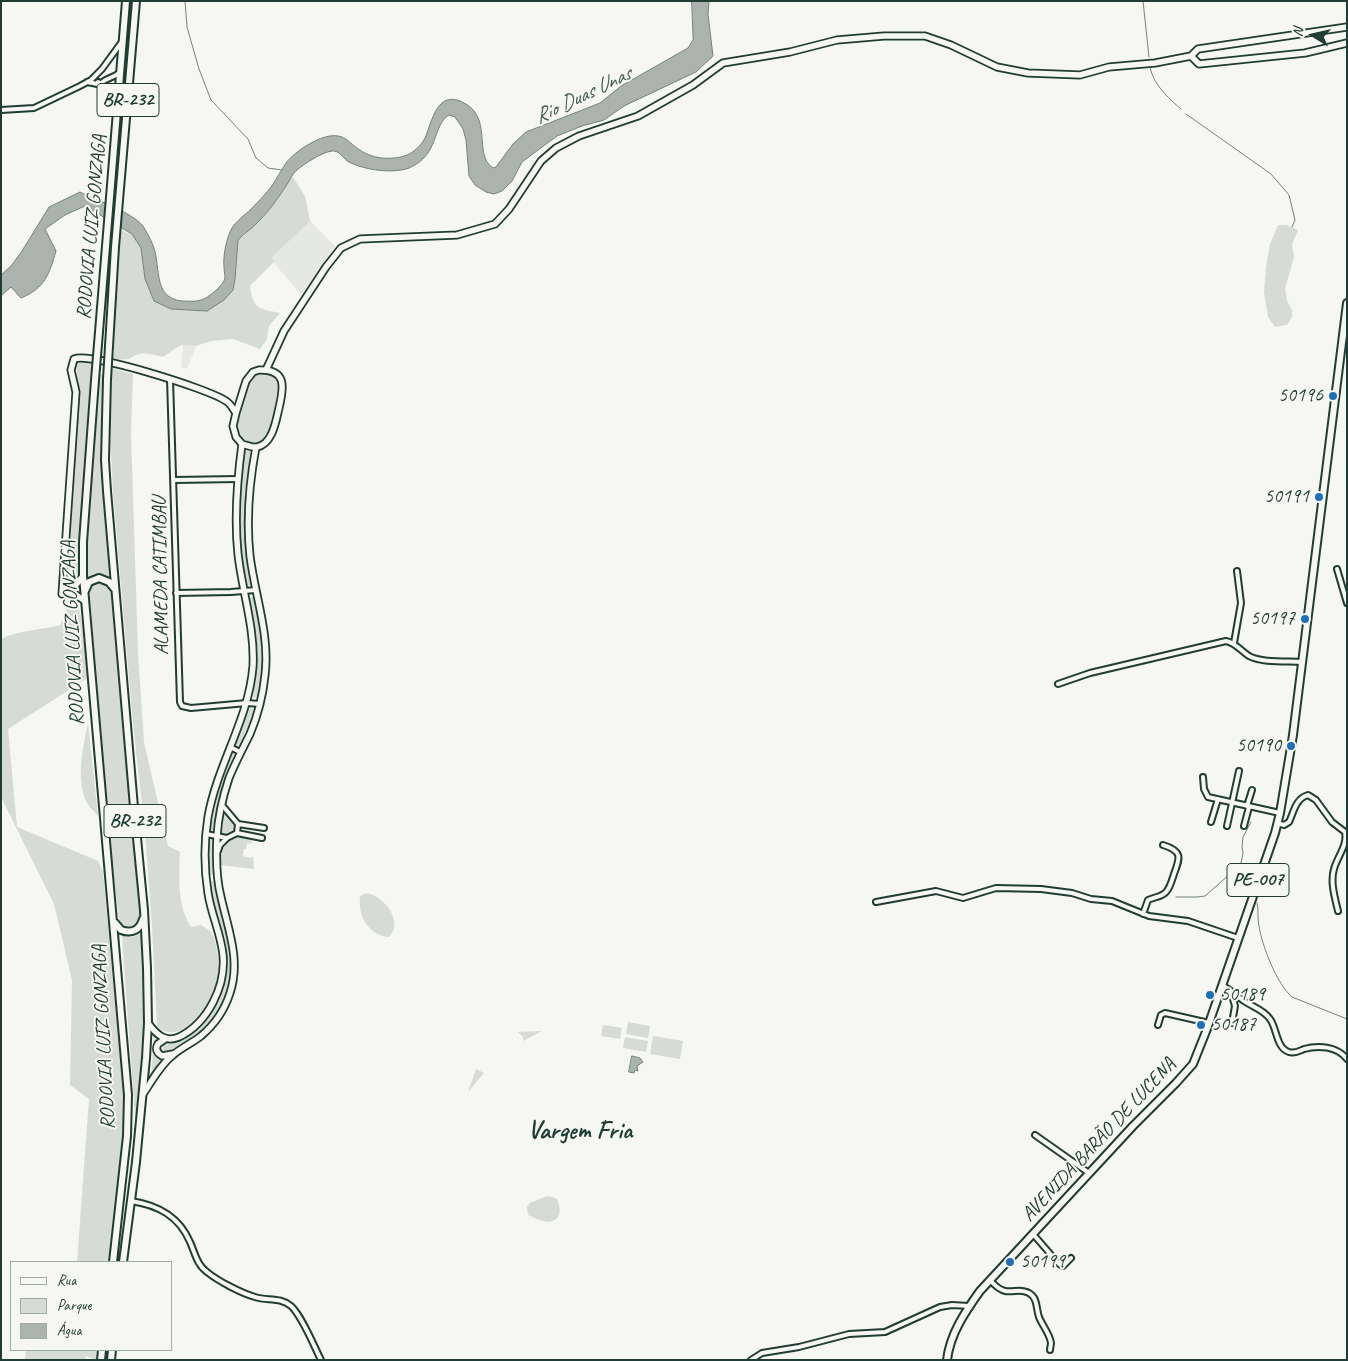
<!DOCTYPE html>
<html>
<head>
<meta charset="utf-8">
<style>
	body { margin:0 }
	#map { position:relative; width:1348px; height:1361px; overflow:hidden; background:#f6f6f2; font-family:Caveat,sans-serif }
	canvas { display:block }
	.frame { position:absolute; inset:0; border:2px solid #1f3d34; pointer-events:none }
	.legend { position:absolute; left:10px; top:1261px; width:162px; height:90px; box-sizing:border-box; background:#f6f6f2; border:1px solid #a0aca6; margin:0; padding:6px 9px; list-style:none; font-size:15px; color:#1f3d34 }
	.legend li { display:flex; align-items:center; gap:10px; height:25px }
	.legend b { width:25px; border:1px solid #a0aca6 }
	.north { position:absolute; left:1288px; top:10px; width:50px; height:50px; -webkit-text-stroke:4px #f6f6f2; paint-order:stroke; rotate:280deg; font-size:14px; font-weight:700; line-height:20px; text-align:center; color:#1f3d34 }
	.north::after { content:''; display:block; margin:auto; width:18px; height:22px; background:#1f3d34; clip-path:polygon(50% 0,100% 100%,50% 72%,0 100%) }
</style>
</head>
<body>
<div id="map">
<canvas width="1348" height="1361"></canvas>
<div class="frame"></div>
<ul class="legend">
<li><b style="height:6px;background:#f6f6f2"></b>Rua</li>
<li><b style="height:14px;background:#d6dbd6"></b>Parque</li>
<li><b style="height:14px;background:#aab3ae"></b>Água</li>
</ul>
<div class="north">N</div>
</div>
<script>
const ctx = document.querySelector('canvas').getContext('2d');
ctx.lineJoin = 'round';
function paint(path, color) {
  ctx.fillStyle = color;
  ctx.fill(path, 'evenodd');
}
function stroke(path, color, width, dash) {
  ctx.strokeStyle = color;
  ctx.lineWidth = width;
  ctx.lineCap = dash ? 'butt' : 'round';
  ctx.setLineDash(dash || []);
  ctx.stroke(path);
}
function drawText(font, color, halo, rows, align = 'center') {
  ctx.font = font + ' Caveat,sans-serif';
  ctx.lineWidth = 4;
  ctx.setLineDash([]);
  ctx.textBaseline = 'middle';
  ctx.strokeStyle = halo;
  ctx.fillStyle = color;
  for (const [text, x, y, turn = 0] of rows) {
    ctx.save();
    ctx.translate(x, y);
    ctx.rotate((+turn || 0) * Math.PI / 180);
    ctx.textAlign = isNaN(turn) ? turn : align;
    if (halo) ctx.strokeText(text, 0, 0);
    ctx.fillText(text, 0, 0);
    ctx.restore();
  }
}
paint(new Path2D(`
	M 310,221 L 335,246 L 301,295 L 270,258 Z
	M 183,345 L 196,346 L 187,369 L 181,367 Z`), '#e6e8e4');
paint(new Path2D(`
	M 292,176 L 305,196 L 310,221 L 271,258 L 274,262 L 250,286 C 253,308 258,309 280,313 L 269,326 L 267,339 L 260,349 L 233,339 L 211,341 L 196,346 L 182,345 L 176,348 L 163,357 C 151,354 139,350 129,359 L 112,360 L 120,231 L 132,234 L 140,246 L 143,258 L 144,269 L 155,301 L 193,311 L 235,279 L 238,240 C 259,221 277,201 292,176 Z
	M 1278,225 L 1286,225 L 1298,230 L 1292,244 L 1294,257 L 1285,289 L 1287,301 L 1292,310 L 1292,317 L 1287,325 L 1275,327 L 1268,317 L 1264,292 L 1266,267 L 1270,244 Z
	M 80,360 L 94,363 L 82,493 L 78,574 L 73,584 L 68,586 L 65,584 L 78,380 L 76,364 Z
	M 112,368 L 133,374 L 131,433 L 138,653 L 144,742 L 168,846 L 180,852 C 179,877 177,905 191,927 L 201,925 C 204,927 208,929 211,932 C 214,936 216,944 217,950 C 219,961 220,974 217,985 C 211,1005 179,1049 157,1026 L 152,926 L 145,833 L 133,724 L 113,493 L 110,433 Z
	M 260,371 C 286,373 282,389 277,409 C 274,421 271,431 265,442 L 253,445 L 243,443 L 237,435 L 236,426 L 248,381 L 252,375 Z
	M 106,374 L 102,453 L 110,577 L 102,574 L 95,574 L 85,581 L 85,541 L 97,375 Z
	M 244,446 L 253,448 L 245,491 L 245,521 L 252,585 L 244,586 L 238,518 L 239,485 Z
	M 91,579 L 108,582 L 116,595 L 143,915 L 140,924 C 131,930 123,930 119,919 L 89,677 L 8,729 L 17,827 L 98,861 L 103,872 L 113,981 L 118,1015 L 125,1116 L 109,1262 L 77,1262 L 89,1099 L 70,1085 L 72,980 L 54,904 L 1,797 L 1,639 C 18,630 42,630 60,625 L 66,615 L 67,599 L 72,595 L 76,596 L 81,618 L 88,672 L 86,594 Z
	M 247,597 L 254,597 L 255,600 C 262,633 264,664 259,698 L 253,697 L 257,653 L 255,632 Z
	M 253,708 L 254,711 L 239,748 L 233,745 L 247,709 Z
	M 88,723 L 98,816 C 94,811 88,806 86,801 C 76,777 83,747 88,723 Z
	M 232,750 L 235,752 L 226,777 L 227,779 L 215,835 L 210,833 L 215,803 L 214,799 Z
	M 224,813 L 227,813 C 231,821 238,824 233,832 L 223,836 L 221,833 Z
	M 238,836 L 247,837 L 252,841 L 251,844 L 247,843 L 246,849 L 244,849 L 243,856 L 251,858 L 253,856 L 254,869 L 220,865 C 220,851 224,841 238,836 Z
	M 208,837 L 215,838 L 215,875 L 208,875 Z
	M 212,881 L 216,881 C 234,955 254,1015 168,1054 L 163,1050 L 163,1045 L 167,1041 C 172,1040 177,1041 181,1039 C 192,1035 201,1026 208,1017 C 234,986 226,959 218,923 C 214,910 212,896 210,882 Z
	M 365,893 C 383,894 405,922 389,937 C 368,935 358,916 360,897 Z
	M 144,931 L 146,1023 L 136,1139 C 133,1071 126,1003 122,935 L 133,937 Z
	M 628,1022 L 650,1026 L 648,1038 L 626,1034 Z
	M 603,1025 L 622,1028 L 620,1039 L 601,1036 Z
	M 542,1031 L 523,1041 L 523,1037 L 518,1032 Z
	M 154,1034 L 163,1039 L 155,1052 L 171,1056 L 151,1077 Z
	M 653,1036 L 683,1041 L 680,1059 L 650,1054 Z
	M 625,1037 L 648,1041 L 646,1052 L 623,1048 Z
	M 476,1069 L 484,1073 L 468,1092 Z
	M 547,1196 L 556,1198 C 563,1209 561,1225 543,1221 C 538,1220 533,1217 528,1215 L 527,1207 L 530,1203 Z
	M 26,1350 L 99,1350 L 96,1360 L 86,1356 L 85,1360 L 25,1360 Z`), '#d6dbd6');
const water = new Path2D(`
	M 692,1 L 709,1 L 708,14 L 713,56 L 696,72 L 624,106 L 604,120 L 582,126 L 557,136 L 522,162 L 512,181 L 502,191 L 494,194 L 486,192 L 475,185 L 469,176 L 466,140 L 463,129 L 455,117 L 449,115 C 432,125 440,155 409,168 C 393,174 364,170 349,162 C 343,159 341,152 334,151 C 325,150 300,166 294,173 C 290,178 288,184 284,189 C 277,200 267,213 258,222 C 252,229 244,233 238,240 L 235,279 L 233,290 L 224,300 L 207,311 L 171,309 L 154,301 L 145,279 L 141,248 L 132,234 L 85,206 L 65,215 L 45,229 L 56,251 C 49,275 45,288 21,298 L 11,287 L 1,296 L 1,275 L 11,266 L 22,251 L 49,207 L 80,192 C 98,201 130,211 143,226 C 146,231 150,238 152,243 C 162,263 151,298 182,301 C 187,301 195,302 201,300 C 207,299 224,285 225,278 C 225,275 224,271 224,267 C 223,256 226,240 231,230 C 235,221 248,213 254,206 C 263,197 272,187 278,176 C 281,172 283,167 286,163 C 295,151 322,133 338,136 C 346,137 351,144 357,148 C 371,159 391,161 407,155 C 413,153 421,145 424,140 C 431,127 435,91 460,101 C 495,115 472,154 493,168 L 496,167 L 513,144 L 526,132 L 600,103 L 621,86 L 688,48 L 693,40 Z
	M 632,1056 L 640,1058 L 643,1062 L 637,1066 L 638,1071 L 635,1070 L 634,1073 L 629,1072 Z`);
paint(water, '#aab3ae');
stroke(water, '#72847d', 1);
stroke(new Path2D(`
	M 185,1 L 187,27 L 199,69 L 211,100 L 248,139 L 256,158 L 268,168 L 282,170
	M 1143,1 L 1149,57
	M 1150,66 C 1152,83 1168,98 1181,109
	M 1186,114 L 1271,174 L 1289,195 L 1295,220 L 1292,227
	M 1240,868 L 1243,853 L 1242,847 L 1243,837 L 1251,822
	M 1176,897 L 1197,897 L 1205,896 L 1230,874 L 1240,868 L 1245,871 L 1248,884 L 1243,888 L 1245,895
	M 1257,903 C 1259,910 1257,918 1259,926 C 1262,946 1277,984 1292,997 L 1347,1019`), '#72847d', 1);
const minor = new Path2D(`
	M 87,82 C 99,84 111,86 116,98
	M 98,82 L 100,84 C 106,78 113,78 119,73
	M 1,110 L 34,108 L 80,86 L 91,80 L 102,69 L 121,43
	M 170,379 L 180,702 L 182,706 L 191,708 L 247,703 L 260,704
	M 174,480 L 238,479
	M 1337,569 L 1347,603
	M 176,593 L 231,592 L 256,590
	M 1234,643 L 1241,603 L 1237,571
	M 1058,684 L 1090,673 L 1226,641 C 1236,643 1241,651 1249,656 C 1262,663 1287,661 1302,662
	M 230,747 L 240,752
	M 1203,777 L 1204,789 L 1208,797 L 1280,813
	M 1247,806 L 1252,790
	M 1211,822 L 1218,799
	M 1277,823 L 1284,825 L 1289,822 C 1294,812 1295,799 1308,795 L 1316,800 L 1332,822 L 1345,832 C 1348,845 1337,857 1334,869 C 1330,882 1335,898 1338,911
	M 238,824 L 264,828
	M 1227,826 L 1239,771
	M 1244,826 L 1249,807
	M 237,833 L 262,838
	M 206,834 L 227,838 L 237,833 L 238,824 L 222,805
	M 218,851 L 220,845 L 227,838
	M 876,902 L 936,891 L 963,898 L 996,888 L 1041,889 L 1072,893 L 1091,899 L 1112,901 L 1149,916 L 1188,921 L 1238,938
	M 1143,914 L 1148,900 C 1154,897 1162,897 1166,892 C 1170,888 1172,880 1174,874 C 1180,858 1183,851 1163,845
	M 1222,985 C 1230,990 1237,996 1244,1001 C 1253,1007 1264,1010 1270,1019 C 1277,1028 1276,1048 1289,1052 C 1294,1054 1299,1051 1304,1049 C 1318,1045 1337,1046 1347,1059
	M 1231,992 L 1235,1006 L 1232,1023
	M 1158,1025 L 1161,1015 L 1165,1013 L 1209,1023
	M 1035,1135 L 1089,1173
	M 131,1201 C 158,1205 179,1216 190,1242 C 195,1253 197,1265 207,1272 C 218,1281 241,1293 255,1297 C 267,1301 281,1297 291,1306 C 302,1316 314,1346 321,1360
	M 1033,1234 L 1059,1264 L 1063,1266 L 1071,1258
	M 990,1280 C 1008,1301 1015,1285 1029,1293 C 1038,1298 1036,1309 1039,1317 C 1042,1325 1050,1334 1051,1343 C 1051,1345 1050,1348 1050,1350
	M 751,1360 L 762,1353 L 799,1347 L 849,1334 L 885,1332 L 940,1307 L 952,1305 L 969,1306`);
const secondary = new Path2D(`
	M 1191,56 L 1199,64 L 1305,53 L 1347,43
	M 259,370 C 287,369 284,387 279,408 C 276,420 273,444 257,447 C 253,448 246,445 242,444 L 236,437 L 233,426 L 236,413 L 246,381 L 253,372 Z
	M 266,370 L 284,331 L 326,267 L 341,248 L 360,239 L 457,235 L 495,224 L 509,209 L 541,161 L 556,148 L 579,136 L 638,116 L 693,85 L 723,63 L 790,52 L 837,40 L 884,36 L 925,36 L 951,45 L 997,67 L 1028,73 L 1080,75 L 1109,67 L 1155,63 L 1191,56 L 1198,49 L 1347,27
	M 62,594 L 76,392 L 71,370 L 74,359 C 91,352 209,389 226,401 C 231,404 233,409 236,413
	M 62,594 L 75,586 L 83,576
	M 65,594 L 76,595 L 85,601
	M 148,1023 C 156,1034 165,1043 179,1037 C 208,1023 226,986 223,955 C 221,934 211,914 208,893 C 204,868 204,842 208,817 C 217,765 249,719 253,666 C 255,628 242,591 238,554 C 234,517 237,481 242,444
	M 165,1039 L 158,1044 C 155,1049 157,1053 162,1056 L 173,1054
	M 143,1094 C 152,1081 160,1065 173,1055 C 181,1048 192,1043 201,1036 C 214,1025 225,1009 230,993 C 241,960 228,929 221,897 C 216,878 216,857 217,837 C 218,818 223,796 229,778 C 235,763 243,748 250,734 C 258,715 263,695 265,675 C 270,635 255,596 250,556 C 246,519 249,484 256,447`);
const primary = new Path2D(`
	M 947,1360 C 950,1334 965,1312 980,1291 L 1133,1126 L 1176,1083 L 1193,1064 L 1207,1029 L 1275,833 L 1280,813 L 1293,735 L 1347,303`);
const trunk = new Path2D(`
	M 98,344 L 126,1
	M 109,346 L 115,247 L 136,1
	M 107,379 L 105,460 L 107,491 L 134,807 L 144,910 L 147,968 L 148,1023 L 146,1058 L 136,1162 L 123,1262
	M 95,380 L 83,542 L 83,576 L 128,1095 L 127,1136 L 113,1262
	M 85,591 L 89,582 L 99,578 L 109,582 L 114,588
	M 115,923 L 121,930 C 132,934 140,930 143,919
	M 101,1360 L 102,1350
	M 111,1360 L 112,1350`);
stroke(minor, '#1f3d34', 8);
stroke(secondary, '#1f3d34', 9);
stroke(primary, '#1f3d34', 10);
stroke(trunk, '#1f3d34', 10);
stroke(minor, '#f6f6f2', 4);
stroke(secondary, '#f6f6f2', 5.5);
stroke(primary, '#f6f6f2', 6);
stroke(trunk, '#f6f6f2', 6);
const trunkBridge = new Path2D(`
	M 107,379 L 109,346
	M 95,380 L 98,344`);
stroke(trunkBridge, '#1f3d34', 10, []);
stroke(trunkBridge, '#f6f6f2', 6);
for (const [x, y, r, color] of [
	[1333,396,5,"#1f6fb2"],
	[1319,497,5,"#1f6fb2"],
	[1305,619,5,"#1f6fb2"],
	[1291,746,5,"#1f6fb2"],
	[1210,995,5,"#1f6fb2"],
	[1201,1025,5,"#1f6fb2"],
	[1010,1262,5,"#1f6fb2"]
]) {
  const dot = new Path2D();
  dot.arc(x, y, r, 0, 2 * Math.PI);
  ctx.fillStyle = color;
  ctx.fill(dot);
  stroke(dot, '#f6f6f2', 2);
}
for (const [x, y, w] of [
	[128,100,62],
	[135,821,62],
	[1258,880,62]
]) {
  const box = new Path2D();
  box.roundRect(x - w / 2, y - 16.5, w, 33, 4);
  ctx.fillStyle = '#f6f6f2';
  ctx.fill(box);
  stroke(box, '#1f3d34', 1);
}
drawText('bold 19px', '#1f3d34', null, [
	["BR-232",128,100],
	["BR-232",135,821],
	["PE-007",1258,880]
]);
drawText('20px', '#1f3d34', '#f6f6f2', [
	["RODOVIA LUIZ GONZAGA",92,227,-85],
	["ALAMEDA CATIMBAU",161,576,-91],
	["RODOVIA LUIZ GONZAGA",73,633,-93],
	["RODOVIA LUIZ GONZAGA",104,1037,-93],
	["AVENIDA BARÃO DE LUCENA",1099,1140,-47]
]);
drawText('20px', '#1f3d34', '#f6f6f2', [
	["50196",1323,396],
	["50191",1309,497],
	["50197",1295,619],
	["50190",1281,746],
	["50189",1220,995,"left"],
	["50187",1211,1025,"left"],
	["50199",1020,1262,"left"]
], 'right');
drawText('italic 21px', '#425a52', '#f6f6f2', [
	["Rio Duas Unas",583,96,-26]
]);
drawText('bold 25px', '#1f3d34', '#f6f6f2', [
	["Vargem Fria",580,1131]
]);
</script>
</body>
</html>
